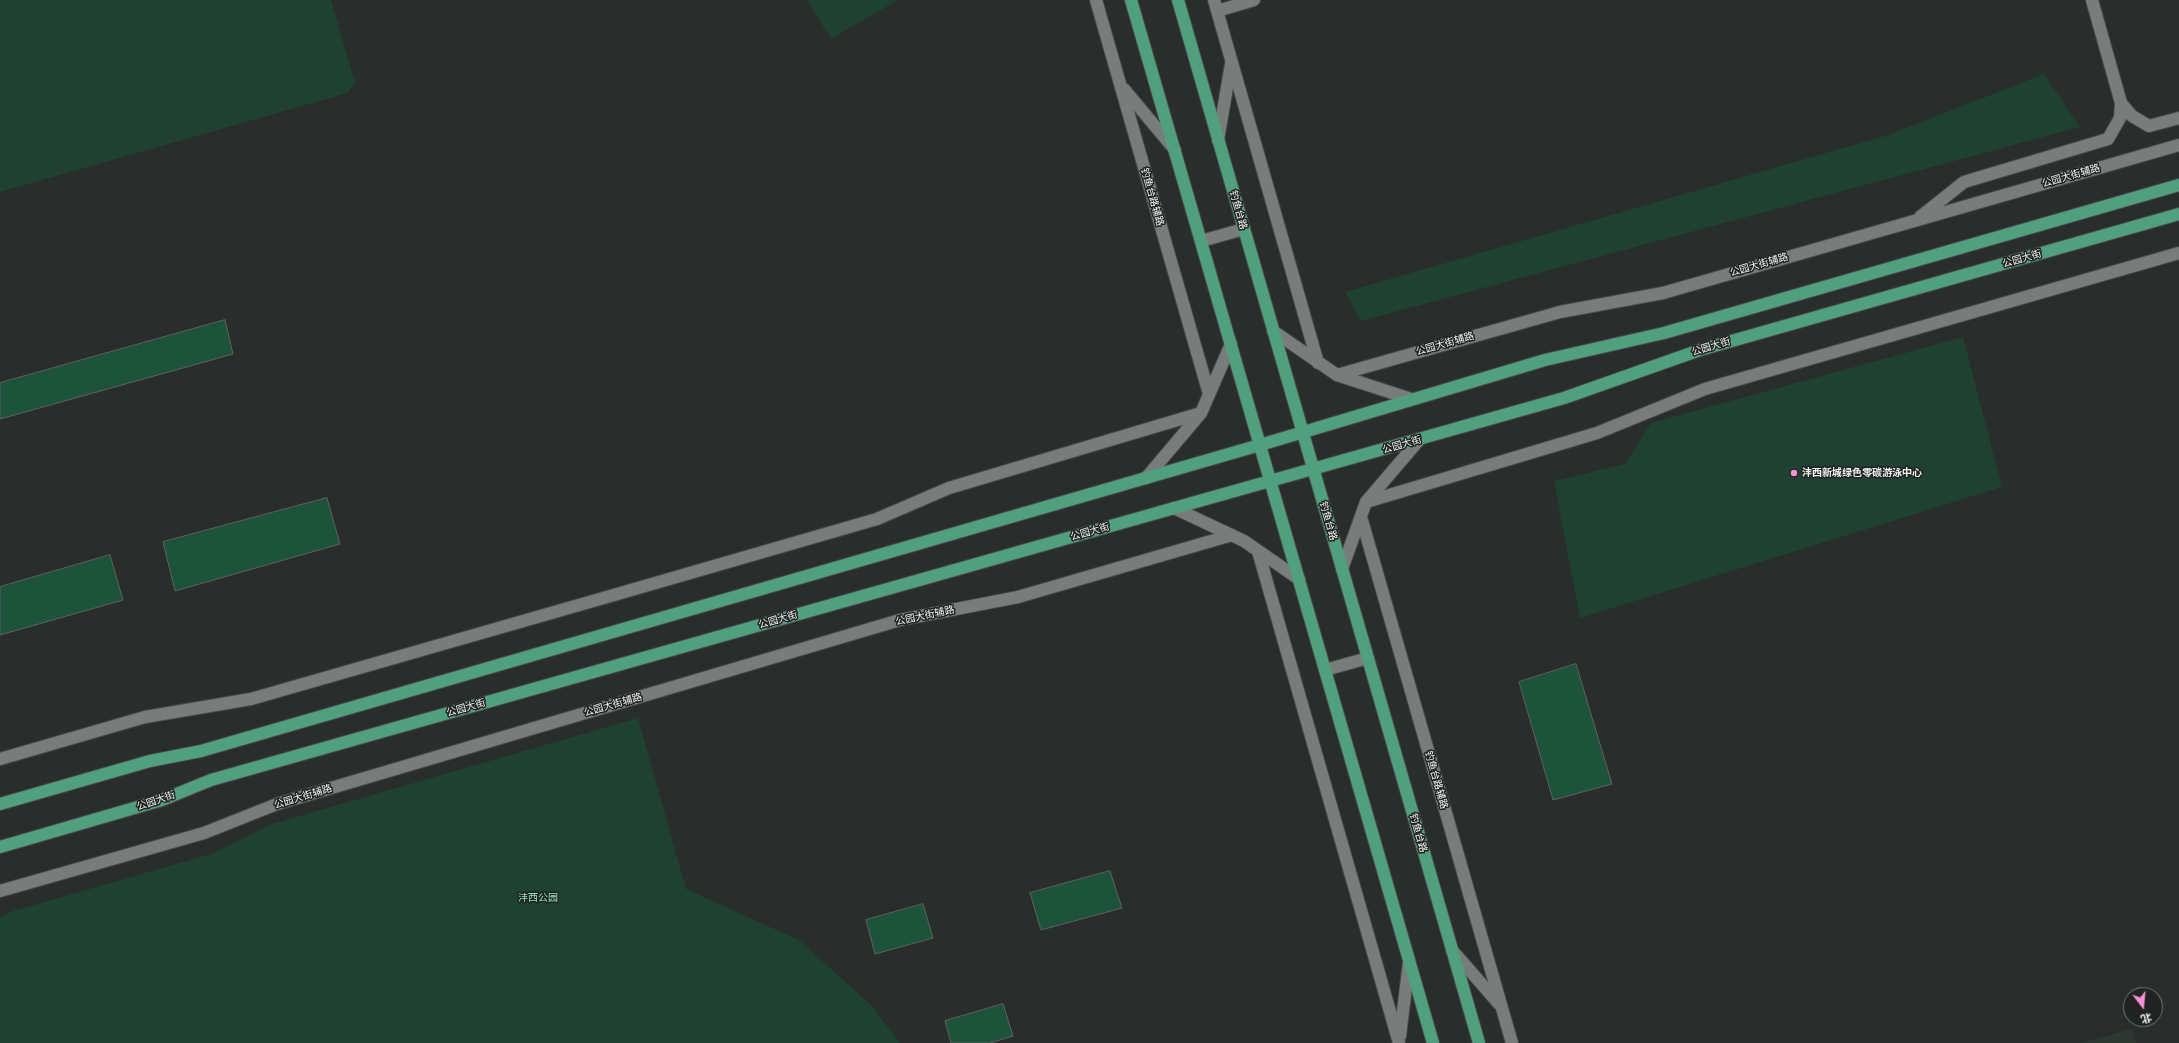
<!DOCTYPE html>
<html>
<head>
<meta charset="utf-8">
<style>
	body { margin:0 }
	#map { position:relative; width:2179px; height:1043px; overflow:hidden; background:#292d2b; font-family:"Fira Sans Condensed","Noto Sans SC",sans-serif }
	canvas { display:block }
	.north { position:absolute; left:2123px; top:987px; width:40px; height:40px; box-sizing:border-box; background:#202321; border:1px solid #747675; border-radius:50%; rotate:164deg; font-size:11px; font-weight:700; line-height:16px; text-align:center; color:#f1f3f2 }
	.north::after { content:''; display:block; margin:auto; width:14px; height:18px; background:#f591d2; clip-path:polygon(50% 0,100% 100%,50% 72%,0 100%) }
</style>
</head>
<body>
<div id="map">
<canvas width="2179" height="1043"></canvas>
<div class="north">北</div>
</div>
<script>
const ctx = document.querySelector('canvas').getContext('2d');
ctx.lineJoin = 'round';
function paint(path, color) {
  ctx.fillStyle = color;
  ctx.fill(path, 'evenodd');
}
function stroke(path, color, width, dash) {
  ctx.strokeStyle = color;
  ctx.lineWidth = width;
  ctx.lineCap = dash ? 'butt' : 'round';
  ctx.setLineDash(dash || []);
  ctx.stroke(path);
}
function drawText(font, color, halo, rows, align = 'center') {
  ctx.font = font + ' "Fira Sans Condensed","Noto Sans SC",sans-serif';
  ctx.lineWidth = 3;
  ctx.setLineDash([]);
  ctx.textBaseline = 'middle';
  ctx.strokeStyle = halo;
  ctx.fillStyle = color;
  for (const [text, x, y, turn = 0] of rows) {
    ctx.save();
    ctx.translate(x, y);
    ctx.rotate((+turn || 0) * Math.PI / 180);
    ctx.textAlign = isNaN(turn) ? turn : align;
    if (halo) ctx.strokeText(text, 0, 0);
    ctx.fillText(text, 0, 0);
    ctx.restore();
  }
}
paint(new Path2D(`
	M 2132,1029 L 2136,1043 L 2082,1043 Z`), '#2e3833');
paint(new Path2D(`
	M 0,0 L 331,0 L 355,83 L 348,93 L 0,192 Z
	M 807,0 L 898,0 L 831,39 Z
	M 2044,74 L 2080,127 L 1361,321 L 1345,292 L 1888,135 Z
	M 1963,337 L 2002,487 L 1580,618 L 1554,481 L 1625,464 L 1651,423 Z
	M 638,718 L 686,889 L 799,940 L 872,1006 L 900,1043 L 0,1043 L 0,917 L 13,911 L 211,854 L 272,824 Z`), '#1f4131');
const building = new Path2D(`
	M 225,320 L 233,354 L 0,419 L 0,383 Z
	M 327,498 L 340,544 L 175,591 L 163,542 Z
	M 110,555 L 123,600 L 0,635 L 0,587 Z
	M 1576,664 L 1612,784 L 1553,800 L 1519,682 Z
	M 1110,871 L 1122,908 L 1041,930 L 1030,893 Z
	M 923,904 L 933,938 L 875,954 L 866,920 Z
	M 1003,1004 L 1013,1036 L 990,1043 L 951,1043 L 945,1021 Z`);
paint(building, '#1e533b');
stroke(building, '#5e625f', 1);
const minor = new Path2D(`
	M 1096,0 L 1209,394
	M 1214,0 L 1318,363
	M 1217,11 L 1254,0
	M 1124,89 L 1175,150
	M 2121,103 L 2132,116 L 2149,126 L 2179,118
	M 1218,140 L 1231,64
	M 1920,217 L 1964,182 L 2108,139 L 2120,118 L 2121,103 L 2092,0
	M 1201,241 L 1244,229
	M 1273,331 L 1337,375 L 1411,399
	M 1337,375 L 1560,312 L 1663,293 L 2179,145
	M 1146,478 L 1201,413 L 1231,344
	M 1366,502 L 1597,433 L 1705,389 L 2179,253
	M 1174,508 L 1244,541 L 1299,579
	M 1361,517 L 1512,1043
	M 1258,551 L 1399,1043
	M 1342,569 L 1366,502 L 1419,440
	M 1325,670 L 1368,658
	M 0,759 L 145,717 L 251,699 L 600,599 L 877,519 L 949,488 L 1201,413
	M 0,891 L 204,833 L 277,804 L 900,620 L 1018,597 L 1232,535
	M 1452,950 L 1499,1004
	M 1400,1036 L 1409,962`);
const major = new Path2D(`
	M 1131,0 L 1433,1043
	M 1178,0 L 1479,1043
	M 0,804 L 150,761 L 201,751 L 1260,445 L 1545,360 L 1664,333 L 2179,185
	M 0,847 L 162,800 L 211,780 L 1564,398 L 1700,350 L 2179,214`);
stroke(minor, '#484a49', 14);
stroke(major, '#484a49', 14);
stroke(minor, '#787c7a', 12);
stroke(major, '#509f7e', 12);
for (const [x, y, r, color] of [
	[1794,473,4,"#f591d2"]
]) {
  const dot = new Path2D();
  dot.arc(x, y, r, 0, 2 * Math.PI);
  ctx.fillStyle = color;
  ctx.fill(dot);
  stroke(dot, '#202321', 1.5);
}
drawText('10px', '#f1f3f2', '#202321', [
	["公园大街辅路",2071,176,-16],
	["钓鱼台路辅路",1152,197,74],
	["钓鱼台路",1238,210,74],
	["公园大街",2022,259,-16],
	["公园大街辅路",1759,265,-16],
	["公园大街辅路",1445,344,-16],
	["公园大街",1711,347,-17],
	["公园大街",1402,445,-16],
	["钓鱼台路",1328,521,74],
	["公园大街",1090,532,-16],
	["公园大街辅路",925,616,-12],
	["公园大街",778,620,-16],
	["公园大街辅路",613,705,-16],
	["公园大街",466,708,-16],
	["钓鱼台路辅路",1436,780,74],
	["公园大街辅路",303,797,-17],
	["公园大街",156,801,-19],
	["钓鱼台路",1418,833,74]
]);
drawText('bold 10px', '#f1f3f2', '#202321', [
	["沣西新城绿色零碳游泳中心",1802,473]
], 'left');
drawText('10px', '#92e5bb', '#202321', [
	["沣西公园",538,898]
]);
</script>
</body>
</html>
